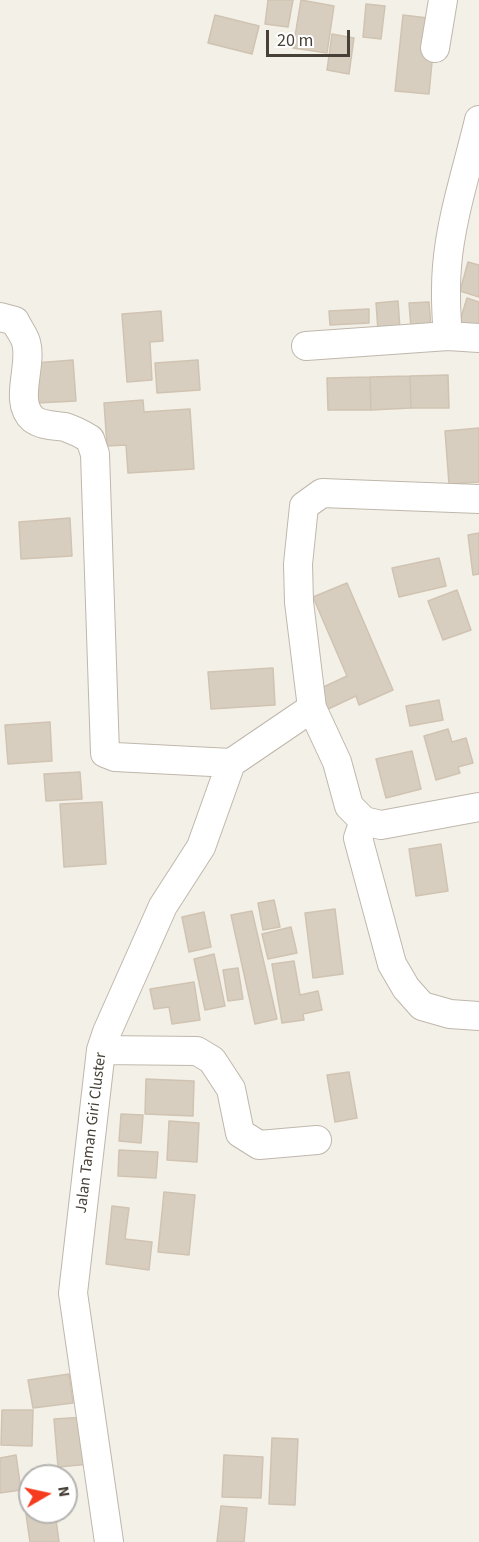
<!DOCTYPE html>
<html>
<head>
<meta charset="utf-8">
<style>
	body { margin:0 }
	#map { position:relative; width:479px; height:1542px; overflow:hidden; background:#f3f0e8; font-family:"Source Sans 3",sans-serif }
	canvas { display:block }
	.north { position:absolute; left:18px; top:1464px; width:60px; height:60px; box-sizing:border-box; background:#fff; border:2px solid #b5b3af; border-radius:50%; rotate:81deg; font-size:16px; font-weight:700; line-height:24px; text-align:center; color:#474037 }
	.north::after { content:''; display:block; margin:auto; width:21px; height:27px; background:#f53c1e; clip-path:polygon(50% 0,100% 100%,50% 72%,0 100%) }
	.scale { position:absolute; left:266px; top:30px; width:84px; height:27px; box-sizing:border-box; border:3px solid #474037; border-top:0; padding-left:8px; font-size:18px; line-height:21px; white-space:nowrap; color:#474037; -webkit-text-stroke:4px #fff; paint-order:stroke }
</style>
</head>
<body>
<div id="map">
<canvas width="479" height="1542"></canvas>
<div class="north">N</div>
<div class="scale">20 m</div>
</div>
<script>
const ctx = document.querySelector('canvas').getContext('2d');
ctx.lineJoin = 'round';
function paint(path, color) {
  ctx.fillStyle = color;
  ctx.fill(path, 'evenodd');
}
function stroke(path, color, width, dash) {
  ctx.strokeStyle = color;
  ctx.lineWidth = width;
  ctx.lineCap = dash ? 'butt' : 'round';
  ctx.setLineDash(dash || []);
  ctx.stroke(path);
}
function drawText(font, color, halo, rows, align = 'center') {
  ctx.font = font + ' "Source Sans 3",sans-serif';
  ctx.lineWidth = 4.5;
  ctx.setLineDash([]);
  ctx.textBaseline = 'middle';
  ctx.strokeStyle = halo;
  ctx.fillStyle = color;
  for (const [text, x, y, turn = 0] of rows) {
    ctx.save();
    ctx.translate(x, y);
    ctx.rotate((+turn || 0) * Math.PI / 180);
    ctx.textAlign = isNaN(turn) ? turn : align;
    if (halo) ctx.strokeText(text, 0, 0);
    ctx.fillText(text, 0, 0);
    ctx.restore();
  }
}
const building = new Path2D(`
	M 268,0 L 293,0 L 288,27 L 265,24 Z
	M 301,0 L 334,6 L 327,53 L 293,48 Z
	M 366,4 L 385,6 L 381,39 L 363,37 Z
	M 215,15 L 259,26 L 252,54 L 208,43 Z
	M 403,15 L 436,19 L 429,94 L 395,91 Z
	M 332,34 L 354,38 L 349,74 L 327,70 Z
	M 468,262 L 479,265 L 479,297 L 460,291 Z
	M 467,298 L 479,302 L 479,330 L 459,324 Z
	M 398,301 L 400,329 L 378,331 L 376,303 Z
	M 429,302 L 431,327 L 411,328 L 409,303 Z
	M 369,309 L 369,323 L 330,325 L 329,311 Z
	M 161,311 L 163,341 L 150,342 L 152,380 L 127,382 L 122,314 Z
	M 73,360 L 76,401 L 37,403 L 35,363 Z
	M 198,360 L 200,390 L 157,393 L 155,363 Z
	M 448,375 L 449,408 L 411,408 L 410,376 Z
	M 410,376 L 411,408 L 371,410 L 370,377 Z
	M 370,377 L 371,410 L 328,410 L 327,378 Z
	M 143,400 L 144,412 L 190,409 L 194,469 L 128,473 L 126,445 L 107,446 L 104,403 Z
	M 479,428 L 479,482 L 449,484 L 445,431 Z
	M 70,518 L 72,556 L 21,559 L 19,522 Z
	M 479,533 L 479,574 L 473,575 L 468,535 Z
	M 439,558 L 446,586 L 399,597 L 392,568 Z
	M 347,583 L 393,690 L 359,705 L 356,696 L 326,710 L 317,690 L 347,676 L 313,597 Z
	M 457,590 L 471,630 L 443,640 L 428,601 Z
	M 273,668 L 275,705 L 211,709 L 208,672 Z
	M 439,700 L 443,720 L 410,726 L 406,706 Z
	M 50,722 L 52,761 L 8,764 L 5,725 Z
	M 448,729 L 452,742 L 466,738 L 473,763 L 458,767 L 460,773 L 436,780 L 424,736 Z
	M 412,751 L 421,789 L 386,798 L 376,759 Z
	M 80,772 L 82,799 L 46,801 L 44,774 Z
	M 102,802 L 106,864 L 64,867 L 60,804 Z
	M 441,844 L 448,891 L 416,896 L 409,849 Z
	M 274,900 L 280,927 L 263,930 L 258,903 Z
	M 335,909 L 343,974 L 313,978 L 305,913 Z
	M 252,911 L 277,1019 L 255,1024 L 231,915 Z
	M 204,912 L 211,947 L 189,952 L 182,917 Z
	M 291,927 L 297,953 L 268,959 L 262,934 Z
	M 214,954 L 225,1006 L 205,1010 L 194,959 Z
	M 294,961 L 300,995 L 318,991 L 322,1010 L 303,1014 L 304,1020 L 282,1023 L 272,964 Z
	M 238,968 L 243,999 L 228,1001 L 223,970 Z
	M 194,982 L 200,1020 L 172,1024 L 169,1007 L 154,1009 L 150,989 Z
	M 349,1072 L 357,1118 L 335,1122 L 327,1075 Z
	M 146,1079 L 194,1081 L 193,1116 L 145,1114 Z
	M 121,1114 L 143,1115 L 141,1143 L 119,1141 Z
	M 169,1121 L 199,1123 L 197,1162 L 167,1160 Z
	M 119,1150 L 158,1152 L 156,1178 L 118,1176 Z
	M 164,1192 L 195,1195 L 189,1255 L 158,1252 Z
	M 112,1206 L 129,1208 L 125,1239 L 152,1242 L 149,1270 L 106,1264 Z
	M 69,1374 L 73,1403 L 33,1408 L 28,1380 Z
	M 2,1410 L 33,1410 L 32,1446 L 1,1445 Z
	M 86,1417 L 90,1464 L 58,1467 L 54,1419 Z
	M 272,1438 L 298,1439 L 295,1505 L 269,1504 Z
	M 16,1455 L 21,1490 L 0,1493 L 0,1458 Z
	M 224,1455 L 263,1457 L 261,1498 L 222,1497 Z
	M 221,1506 L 247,1508 L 244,1542 L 217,1542 Z
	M 41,1512 L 55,1512 L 59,1542 L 30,1542 L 26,1514 Z`);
paint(building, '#d8cec0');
stroke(building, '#d0c3b1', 1.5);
const minor = new Path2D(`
	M 435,48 L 443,0
	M 0,317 L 15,321 C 18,328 24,335 26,342 C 33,365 13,402 33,419 C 42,426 54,425 65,427 C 74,430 82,434 90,439 L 95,454 L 105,753 L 115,757 L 231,763
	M 448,336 C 446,313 445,290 447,266 C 451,217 468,167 479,120
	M 306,346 L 448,336 L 479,338
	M 312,708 L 337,762 L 349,806 L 364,821 L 381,825 L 479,807
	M 364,821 L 358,838 L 392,964 L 406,988 L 422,1006 L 450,1014 L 479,1016
	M 101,1050 L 197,1051 L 212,1060 L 231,1089 L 240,1133 L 259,1145 L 317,1140
	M 109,1542 L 73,1293 L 101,1050 L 107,1032 L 163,906 L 201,847 L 231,763 L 312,708 L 299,602 L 298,564 L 304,506 L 322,493 L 479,499`);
stroke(minor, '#bfb7ab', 30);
stroke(minor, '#fff', 28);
drawText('16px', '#474037', '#fff', [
	["Jalan Taman Giri Cluster",92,1133,-83]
]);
</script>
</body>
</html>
